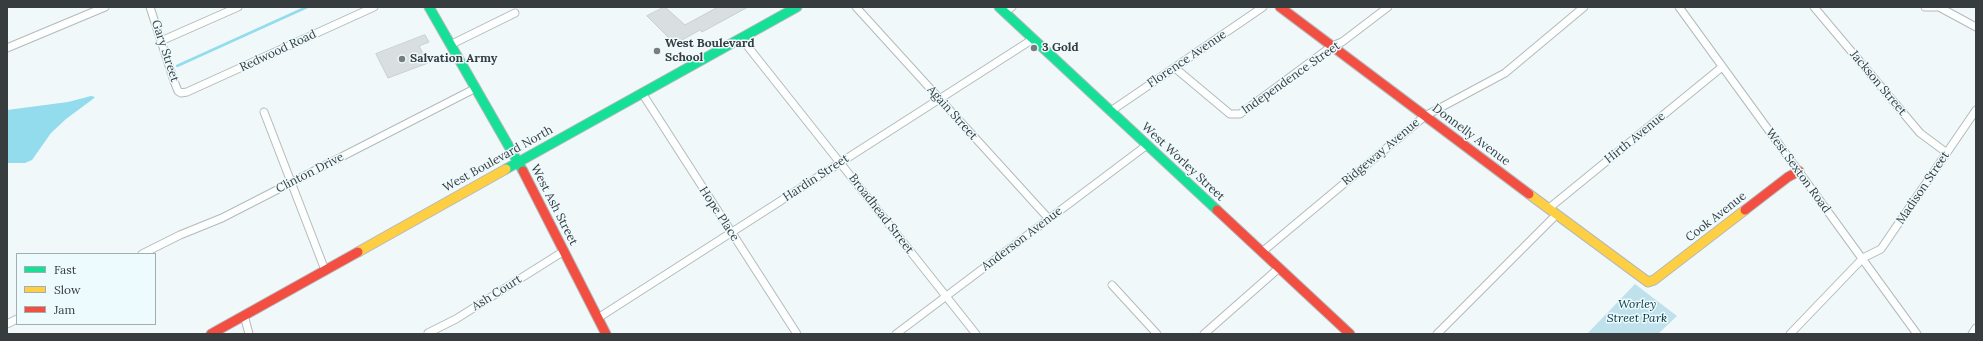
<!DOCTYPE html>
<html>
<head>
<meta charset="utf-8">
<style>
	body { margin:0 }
	#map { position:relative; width:1983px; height:341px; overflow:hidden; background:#f1f8fa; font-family:Lora,serif }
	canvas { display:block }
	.frame { position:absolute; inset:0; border:8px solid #373c3e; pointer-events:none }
	.legend { position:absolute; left:16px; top:253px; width:140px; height:72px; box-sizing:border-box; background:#edfafe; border:1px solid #a4aeb1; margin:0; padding:5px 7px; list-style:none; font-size:12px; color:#373c3e }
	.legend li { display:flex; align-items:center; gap:8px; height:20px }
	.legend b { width:20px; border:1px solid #a4aeb1 }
</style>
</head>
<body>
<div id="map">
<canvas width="1983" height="341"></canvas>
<div class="frame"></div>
<ul class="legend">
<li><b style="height:5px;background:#16e098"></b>Fast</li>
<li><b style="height:5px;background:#ffcf43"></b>Slow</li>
<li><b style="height:5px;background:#f24e42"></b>Jam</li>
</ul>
</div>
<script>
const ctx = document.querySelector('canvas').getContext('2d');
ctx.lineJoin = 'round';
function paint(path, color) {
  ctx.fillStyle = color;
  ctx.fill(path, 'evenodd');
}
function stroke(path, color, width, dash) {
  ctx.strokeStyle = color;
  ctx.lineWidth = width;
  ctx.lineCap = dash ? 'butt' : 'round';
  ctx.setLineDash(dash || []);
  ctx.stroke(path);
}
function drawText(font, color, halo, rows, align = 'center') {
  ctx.font = font + ' Lora,serif';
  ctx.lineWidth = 3;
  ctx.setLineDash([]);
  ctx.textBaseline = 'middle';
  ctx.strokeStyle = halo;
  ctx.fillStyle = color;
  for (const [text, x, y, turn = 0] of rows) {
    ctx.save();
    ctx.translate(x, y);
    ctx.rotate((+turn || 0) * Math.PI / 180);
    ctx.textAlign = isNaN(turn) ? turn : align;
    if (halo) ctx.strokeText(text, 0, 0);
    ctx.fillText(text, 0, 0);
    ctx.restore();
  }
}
paint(new Path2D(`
	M 1635,284 L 1677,316 L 1658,334 L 1587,334 Z`), '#bfe1eb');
paint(new Path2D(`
	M 91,96 L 95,97 L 93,99 L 66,119 L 51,133 L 32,160 L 25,163 L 7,163 L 7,110 L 68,102 Z`), '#92dcee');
stroke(new Path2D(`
	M 177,66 L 307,7`), '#92dcee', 2.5);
const building = new Path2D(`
	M 665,7 L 685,25 L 718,7 L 748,7 L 702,32 L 700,30 L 675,44 L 647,16 Z
	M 425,35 L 429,42 L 419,46 L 428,63 L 388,78 L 376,54 Z`);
paint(building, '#d9dee0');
stroke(building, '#c9cfd0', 1);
const street = new Path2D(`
	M 150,7 L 174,81 L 178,91 L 181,93 L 187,92 L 374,7
	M 856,7 L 1049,219
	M 1679,7 L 1917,334
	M 1814,7 L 1920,133 L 1947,153
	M 1925,7 L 1940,7
	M 1939,7 L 1976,27
	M 1004,12 L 1012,7
	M 741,38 L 976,334
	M 161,41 L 238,7
	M 450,45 L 515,13
	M 7,48 L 105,7
	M 1175,68 L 1230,114 L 1240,114 L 1332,46 L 1342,42 L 1388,7
	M 642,93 L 797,334
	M 1111,111 L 1263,7
	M 264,112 L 325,270
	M 1548,209 L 1722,67
	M 1262,252 L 1425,116 L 1505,73 L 1584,7
	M 142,254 L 180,235 L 222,218 L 476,88
	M 1112,285 L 1157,334
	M 244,315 L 249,334
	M 598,318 L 1033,39
	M 7,324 L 17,319
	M 429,334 L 428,333 L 456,319 L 564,251
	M 896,334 L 1147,145
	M 1204,334 L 1279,268
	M 1437,334 L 1556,215
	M 1790,334 L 1863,258 L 1881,249 L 1976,110
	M 1972,334 L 1976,328`);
const fast = new Path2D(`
	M 429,7 L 523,171
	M 999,7 L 1217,210
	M 506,169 L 797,7`);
const slow = new Path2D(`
	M 1529,194 L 1648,282 L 1654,280 L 1745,210
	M 358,252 L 506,169`);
const jam = new Path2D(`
	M 1280,7 L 1529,194
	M 523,171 L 606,334
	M 1217,210 L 1350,334
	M 1745,210 L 1788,177 L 1799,171
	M 211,334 L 358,252`);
stroke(street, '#b4babb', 9);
stroke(fast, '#b4babb', 11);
stroke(slow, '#b4babb', 11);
stroke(jam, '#b4babb', 11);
stroke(street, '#fdfefe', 7);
stroke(fast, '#16e098', 9);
stroke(slow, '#ffcf43', 9);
stroke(jam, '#f24e42', 9);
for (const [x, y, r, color] of [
	[1034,48,4,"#787e80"],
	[657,51,4,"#787e80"],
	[402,59,4,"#787e80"]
]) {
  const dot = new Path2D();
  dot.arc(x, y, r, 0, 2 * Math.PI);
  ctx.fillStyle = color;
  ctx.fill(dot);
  stroke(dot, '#edfafe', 1.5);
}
drawText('bold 12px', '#373c3e', '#edfafe', [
	["West Boulevard",665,44],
	["School",665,58],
	["3 Gold",1042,48],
	["Salvation Army",410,59]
], 'left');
drawText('12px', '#373c3e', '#edfafe', [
	["Gary Street",165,51,72],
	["Redwood Road",278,51,-25],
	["Florence Avenue",1187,59,-34],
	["Independence Street",1291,78,-35],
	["Jackson Street",1878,83,50],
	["Again Street",952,113,48],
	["Donnelly Avenue",1471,135,37],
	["Hirth Avenue",1635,138,-39],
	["Ridgeway Avenue",1381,152,-40],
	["West Boulevard North",498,159,-29],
	["West Worley Street",1183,162,43],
	["West Sexton Road",1798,171,54],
	["Clinton Drive",310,173,-27],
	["Hardin Street",816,178,-33],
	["Madison Street",1923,188,-56],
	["West Ash Street",554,205,63],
	["Hope Place",719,214,57],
	["Broadhead Street",881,214,52],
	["Cook Avenue",1716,217,-38],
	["Anderson Avenue",1022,239,-37],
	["Ash Court",497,293,-32]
]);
drawText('italic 12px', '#00333d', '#edfafe', [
	["Worley",1637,305],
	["Street Park",1637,319]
]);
</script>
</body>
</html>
